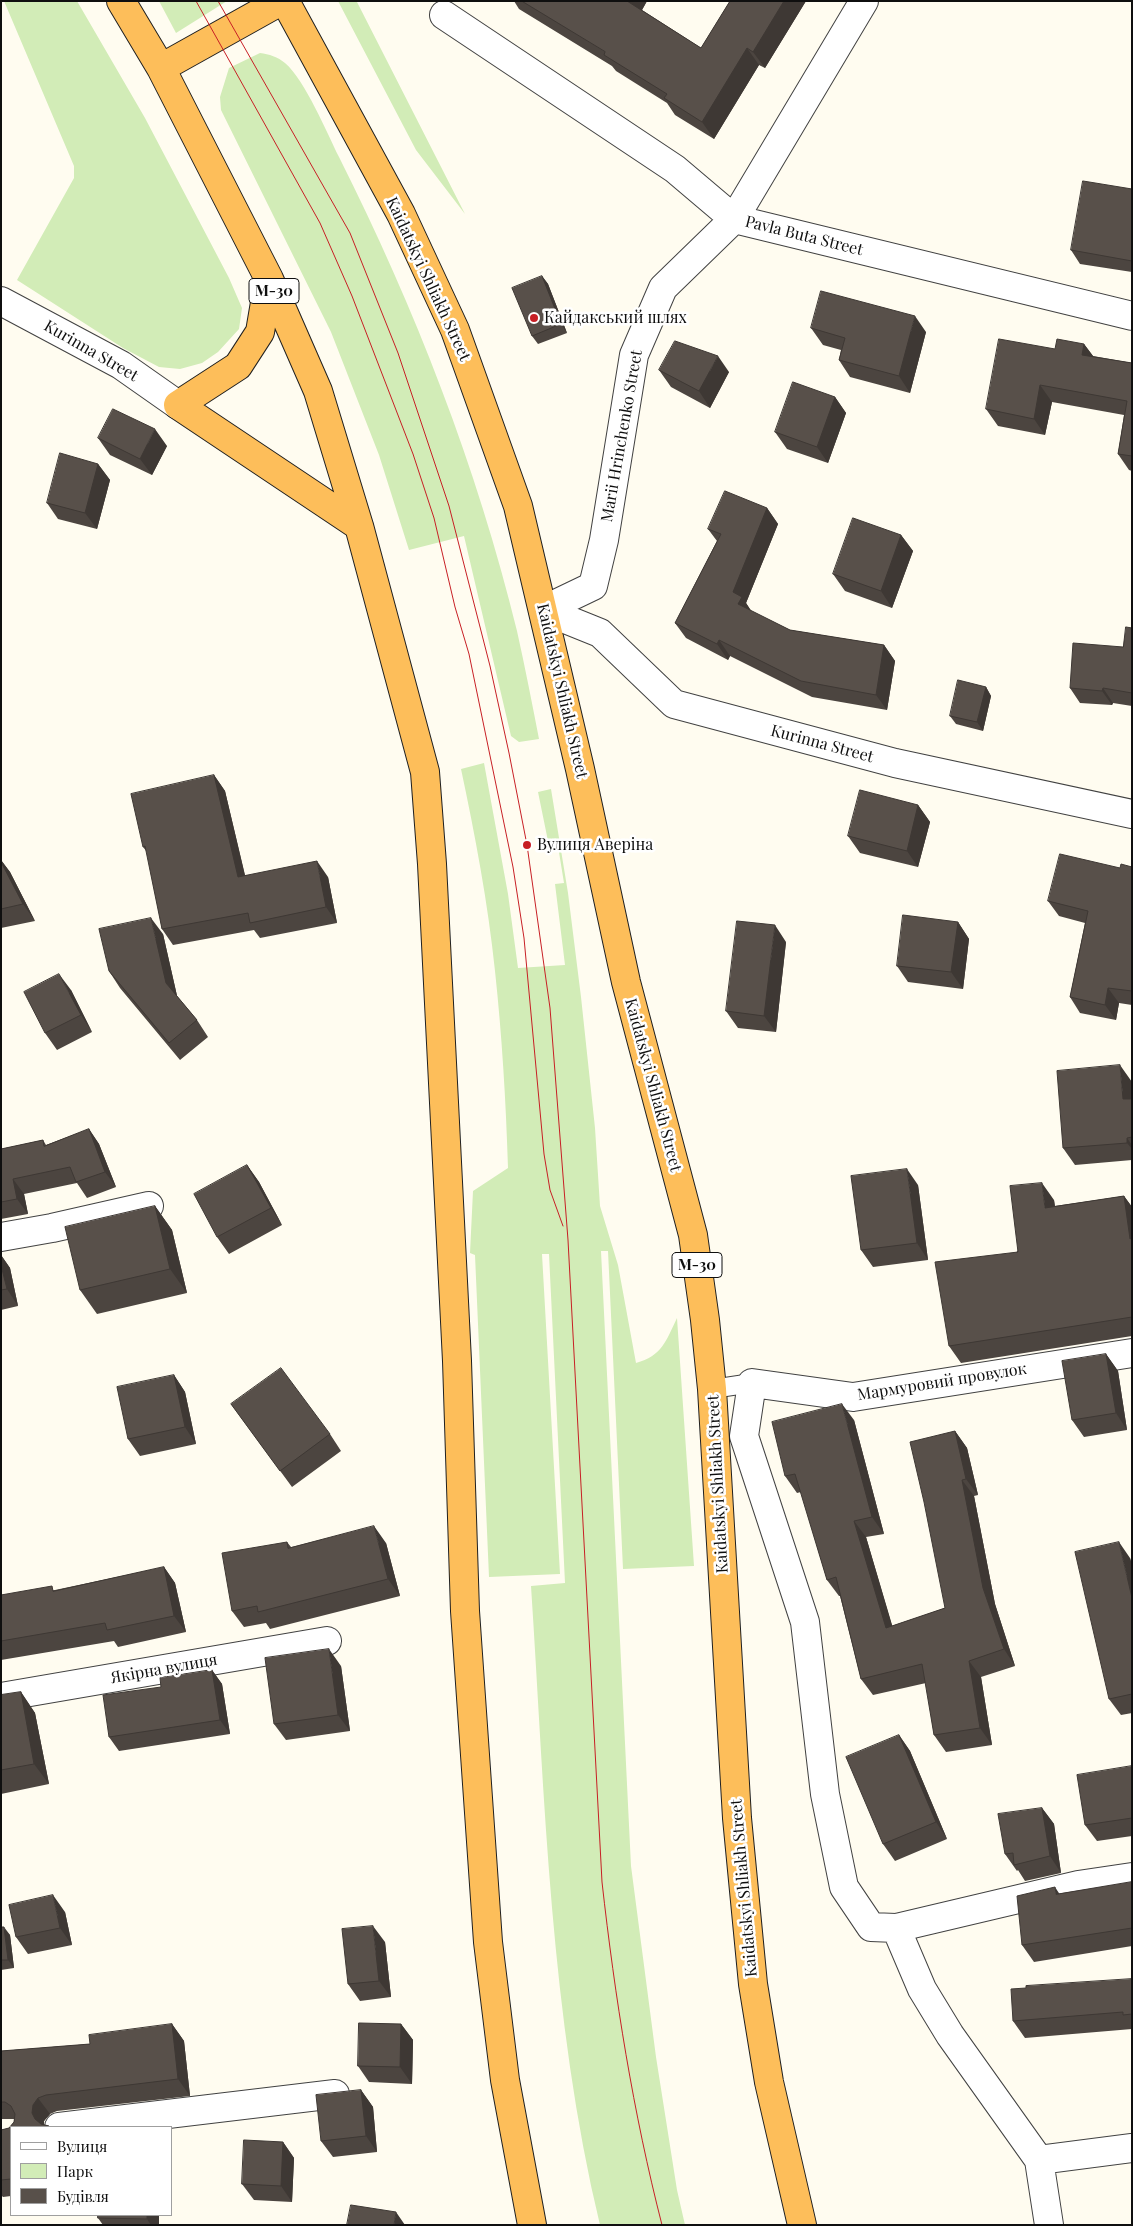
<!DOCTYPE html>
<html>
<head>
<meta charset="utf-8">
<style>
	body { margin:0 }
	#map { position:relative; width:1133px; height:2226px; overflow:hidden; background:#fffcf0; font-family:"Playfair Display",serif }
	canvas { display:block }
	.frame { position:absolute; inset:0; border:2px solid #0f0f0f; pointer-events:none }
	.legend { position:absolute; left:10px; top:2126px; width:162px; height:90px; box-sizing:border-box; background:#fff; border:1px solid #9f9f9f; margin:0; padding:6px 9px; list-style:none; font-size:15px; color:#0f0f0f }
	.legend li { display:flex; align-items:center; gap:10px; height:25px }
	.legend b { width:25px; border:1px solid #9f9f9f }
</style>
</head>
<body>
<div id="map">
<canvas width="1133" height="2226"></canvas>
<div class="frame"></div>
<ul class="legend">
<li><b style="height:6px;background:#fff"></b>Вулиця</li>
<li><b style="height:14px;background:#d2ecb7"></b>Парк</li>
<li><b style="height:14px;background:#58504a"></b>Будівля</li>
</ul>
</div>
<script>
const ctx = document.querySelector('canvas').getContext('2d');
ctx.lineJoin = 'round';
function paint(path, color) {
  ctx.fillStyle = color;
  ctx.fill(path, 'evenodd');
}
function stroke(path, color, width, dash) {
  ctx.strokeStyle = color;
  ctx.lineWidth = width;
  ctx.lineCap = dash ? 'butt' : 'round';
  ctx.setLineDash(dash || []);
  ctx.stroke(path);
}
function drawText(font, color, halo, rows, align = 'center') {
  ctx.font = font + ' "Playfair Display",serif';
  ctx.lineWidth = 5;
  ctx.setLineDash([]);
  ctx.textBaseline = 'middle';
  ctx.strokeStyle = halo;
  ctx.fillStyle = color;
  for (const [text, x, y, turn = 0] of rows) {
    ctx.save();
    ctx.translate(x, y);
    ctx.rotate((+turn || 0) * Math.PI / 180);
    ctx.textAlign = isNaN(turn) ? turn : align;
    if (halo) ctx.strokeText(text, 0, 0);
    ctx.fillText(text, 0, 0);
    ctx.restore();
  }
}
paint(new Path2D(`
	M 4,1 L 77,1 L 145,118 L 229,278 L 242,308 L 239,329 L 218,352 L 202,363 L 180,369 L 159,367 L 123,348 L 17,280 L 74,178 L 74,166 Z
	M 159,1 L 227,1 L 176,33 Z
	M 338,1 L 357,2 L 465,214 L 416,150 Z
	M 260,53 C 269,54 278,57 285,63 C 305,80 327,133 339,157 C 415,308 477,467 517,631 C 525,667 532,703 539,739 L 519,742 L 511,736 L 464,536 L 409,550 L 379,455 L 331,332 L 221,110 L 220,97 L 229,68 Z
	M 484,763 L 508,894 L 518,968 L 565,965 L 555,884 L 564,883 L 557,840 L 548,841 L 538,792 L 551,789 L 568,893 L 581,997 L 595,1128 L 600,1206 L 618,1265 L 636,1363 C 662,1356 666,1341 677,1318 L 694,1566 L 623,1569 L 608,1251 L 601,1251 L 631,1866 L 656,2057 L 677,2190 L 685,2225 L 600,2225 C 550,2016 545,1799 531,1586 L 565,1583 L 549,1254 L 542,1254 L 560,1574 L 489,1577 L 475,1255 L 470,1253 L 473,1191 L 508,1168 C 506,1102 502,1036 495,971 C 488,903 475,835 461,769 Z`), '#d2ecb7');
const service = new Path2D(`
	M 712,1389 L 752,1383`);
const minor = new Path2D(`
	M 444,15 L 675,169 L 734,219 L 1132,316
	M 1,301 L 121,365 L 178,405
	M 543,610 L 593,586 L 604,540 L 634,355 L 663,288 L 734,219 L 864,1
	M 543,610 L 600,633 L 674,704 L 895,763 L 1132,814
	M 1,1237 L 52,1228 L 149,1206
	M 1,1697 L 327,1641
	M 896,1928 L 1078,1885 L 1132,1877
	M 59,2127 L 335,2094
	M 1039,2160 L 1132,2148
	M 1049,2225 L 1039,2160 L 950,2035 L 922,1989 L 896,1928 L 871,1927 L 844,1887 L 825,1794 L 805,1622 L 744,1436 L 752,1383 L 853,1397 L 1132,1353`);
const trunk = new Path2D(`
	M 121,1 L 161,68 L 269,279 L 318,391 L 359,526 L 425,772 L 432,864 L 457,1361 L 465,1611 L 488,1942 L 505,2080 L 532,2225
	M 285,1 L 401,214 L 455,330 L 518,506 L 580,769 L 626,982 L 693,1235 L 705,1320 L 712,1389 L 737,1818 L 753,1984 L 769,2082 L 802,2225
	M 161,68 L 281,1
	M 269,279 L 260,332 L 238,366 L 178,405 L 359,526`);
stroke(service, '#424242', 20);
stroke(minor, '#424242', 30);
stroke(trunk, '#202020', 30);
stroke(service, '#fff', 18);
stroke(minor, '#fff', 28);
stroke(trunk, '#fdbe5a', 28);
stroke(new Path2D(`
	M 196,1 L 320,223 L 352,296 L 413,454 L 434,518 L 455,607 L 469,654 L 513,867 L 524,938 L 544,1154 L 550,1190 L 563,1226
	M 218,1 L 350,233 L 398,353 L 449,506 L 490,666 L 509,753 L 527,845 L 550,1008 L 568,1240 L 602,1882 C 615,1998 633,2112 662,2225`), '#c71f25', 1);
paint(new Path2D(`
	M 514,1 L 647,1 L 642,10 L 701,48 L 730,1 L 806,1 L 765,68 L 759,65 L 714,139 L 675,115 L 667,103 L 616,71 L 612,66 L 519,9 Z
	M 1132,189 L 1132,272 L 1080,264 L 1071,250 Z
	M 542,276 L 548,284 L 567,333 L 538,344 L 532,336 Z
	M 811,328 L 926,332 L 910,393 L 850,377 L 839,360 L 841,350 L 823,345 Z
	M 1084,344 L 1093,356 L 1132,363 L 1132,471 L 1129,470 L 1118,454 L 1124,415 L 1052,402 L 1045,435 L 998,426 L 986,409 L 1055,349 Z
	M 659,370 L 729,372 L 710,408 L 671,387 Z
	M 835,397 L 846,413 L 828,463 L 787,449 L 775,432 Z
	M 98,438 L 167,446 L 152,475 L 110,455 Z
	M 98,464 L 110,480 L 97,529 L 58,519 L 47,503 Z
	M 767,508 L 778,524 L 746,603 L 751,611 L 790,630 L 884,645 L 895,661 L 887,710 L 812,697 L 730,656 L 728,660 L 686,638 L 675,623 L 717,541 L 708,529 Z
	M 901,535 L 913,551 L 892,608 L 845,591 L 833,574 Z
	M 1132,628 L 1132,706 L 1113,703 L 1112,705 L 1080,703 L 1070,688 L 1123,647 Z
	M 986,687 L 991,696 L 983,731 L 956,724 L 950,716 Z
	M 214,775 L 225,791 L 245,875 L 328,877 L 337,923 L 260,938 L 254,930 L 173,945 L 162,929 L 147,852 L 143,847 Z
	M 918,805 L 930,822 L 918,867 L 860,853 L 848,836 Z
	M 1,860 L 10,872 L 35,921 L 1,928 Z
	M 1132,867 L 1132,1005 L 1119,1003 L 1116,1020 L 1080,1013 L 1070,997 L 1085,923 L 1059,916 L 1048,901 L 1120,868 Z
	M 958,922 L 969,939 L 963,989 L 908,982 L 897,966 Z
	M 163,934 L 177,996 L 197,1020 L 208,1037 L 180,1060 L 120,988 L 109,971 Z
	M 786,942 L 776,1032 L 738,1028 L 726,1011 Z
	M 71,990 L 92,1032 L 57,1050 L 45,1033 Z
	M 1132,1082 L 1132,1160 L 1075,1165 L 1063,1148 Z
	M 89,1129 L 99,1144 L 116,1187 L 87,1198 L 77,1183 L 24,1194 L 28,1214 L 1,1219 L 1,1149 L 43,1140 L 46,1145 Z
	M 247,1165 L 259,1182 L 282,1225 L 229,1254 L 217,1237 Z
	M 918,1185 L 928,1260 L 873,1267 L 861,1250 Z
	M 1124,1196 L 1132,1207 L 1132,1336 L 961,1363 L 949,1346 L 1054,1200 L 1055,1206 Z
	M 155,1206 L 172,1230 L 187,1293 L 97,1314 L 80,1290 Z
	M 1,1255 L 10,1268 L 18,1306 L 1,1310 Z
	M 1106,1354 L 1118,1371 L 1127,1430 L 1084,1437 L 1072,1420 Z
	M 174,1375 L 185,1392 L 196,1444 L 140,1456 L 128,1439 Z
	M 231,1404 L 330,1434 L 341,1451 L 292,1487 Z
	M 854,1420 L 884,1534 L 866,1537 L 892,1626 L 945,1608 L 955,1431 L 967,1448 L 978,1495 L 974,1496 L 995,1604 L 1015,1666 L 981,1677 L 992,1745 L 946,1752 L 934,1735 L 926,1683 L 873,1695 L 861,1679 L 840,1596 L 839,1596 L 827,1580 L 801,1492 L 797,1493 L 785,1476 Z
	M 287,1542 L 291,1547 L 386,1543 L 400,1596 L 270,1629 L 266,1623 L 244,1627 L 232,1611 Z
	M 1130,1558 L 1132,1565 L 1132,1713 L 1121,1715 L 1109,1699 Z
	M 164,1567 L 175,1583 L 186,1632 L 118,1647 L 114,1641 L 1,1660 L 1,1595 L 55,1590 Z
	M 341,1666 L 350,1731 L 286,1740 L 274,1724 Z
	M 212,1670 L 222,1684 L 230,1734 L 119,1751 L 109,1737 L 161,1687 Z
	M 21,1692 L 35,1713 L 49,1784 L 1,1794 L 1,1695 Z
	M 899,1735 L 910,1751 L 947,1839 L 895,1861 L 883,1844 Z
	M 1132,1766 L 1132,1836 L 1097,1841 L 1085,1825 Z
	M 1042,1808 L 1054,1824 L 1061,1873 L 1025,1881 L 1018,1870 L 1017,1871 L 1005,1854 Z
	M 1132,1882 L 1132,1946 L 1034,1962 L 1022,1945 L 1059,1894 Z
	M 65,1912 L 72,1945 L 28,1954 L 16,1937 Z
	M 1,1927 L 10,1935 L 14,1968 L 1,1970 Z
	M 385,1942 L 391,1997 L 360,2001 L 348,1984 Z
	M 1132,1979 L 1132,2029 L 1025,2038 L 1013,2021 Z
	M 172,2024 L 184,2041 L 190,2096 L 57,2111 L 50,2114 L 44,2121 L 44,2125 L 49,2126 L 50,2127 L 11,2127 L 11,2196 L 3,2197 L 1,2195 L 1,2130 L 9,2128 L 14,2122 L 14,2119 L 1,2119 L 1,2051 L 90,2044 Z
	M 401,2024 L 413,2040 L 412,2084 L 369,2082 L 358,2066 Z
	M 361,2090 L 373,2107 L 377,2152 L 333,2157 L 321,2141 Z
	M 283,2142 L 294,2158 L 292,2202 L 254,2200 L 242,2184 Z
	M 98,2215 L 159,2215 L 159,2225 L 103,2225 L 98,2218 Z`), '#4c4540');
paint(new Path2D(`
	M 627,1 L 647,1 L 638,17 Z
	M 784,1 L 806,1 L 765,68 L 753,52 Z
	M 747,48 L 759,65 L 714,139 L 702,122 Z
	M 542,276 L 548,284 L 567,333 L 561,324 Z
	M 915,316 L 926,332 L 910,393 L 899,376 Z
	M 1084,344 L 1096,360 L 1082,355 Z
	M 718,356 L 729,372 L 710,408 L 699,391 Z
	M 1040,385 L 1052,402 L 1045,435 L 1034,419 Z
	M 835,397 L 846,413 L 828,463 L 817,447 Z
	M 155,429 L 167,446 L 152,475 L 140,459 Z
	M 98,464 L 110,480 L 97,529 L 85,513 Z
	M 767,508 L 778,524 L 746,603 L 752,612 L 738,604 L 733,592 Z
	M 901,535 L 913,551 L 892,608 L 881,591 Z
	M 719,640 L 730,656 L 728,660 L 717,644 Z
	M 884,645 L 895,661 L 887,710 L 876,695 Z
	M 986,687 L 991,696 L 983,731 L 977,722 Z
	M 1103,688 L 1113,703 L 1112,705 L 1102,691 Z
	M 214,775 L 225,791 L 249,893 L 238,877 Z
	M 918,805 L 930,822 L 918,867 L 907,851 Z
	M 1,860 L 10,872 L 35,921 L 23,904 L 1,862 Z
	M 317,861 L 328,877 L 337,923 L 326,907 Z
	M 151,918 L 163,934 L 178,1000 L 166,983 Z
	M 958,922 L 969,939 L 963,989 L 951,972 Z
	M 775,925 L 786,942 L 776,1032 L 764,1016 Z
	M 59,974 L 71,990 L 92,1032 L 81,1015 Z
	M 1108,988 L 1119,1003 L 1116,1020 L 1105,1005 Z
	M 1120,1065 L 1132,1082 L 1132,1111 L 1123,1099 Z
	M 89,1129 L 99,1144 L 116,1187 L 105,1172 Z
	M 1127,1138 L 1132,1145 L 1132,1149 L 1127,1143 Z
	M 247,1165 L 259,1182 L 282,1225 L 271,1208 Z
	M 907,1169 L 918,1185 L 928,1260 L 917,1243 Z
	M 13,1179 L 24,1194 L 28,1214 L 17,1199 Z
	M 1042,1183 L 1054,1200 L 1057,1225 L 1045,1208 Z
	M 1124,1196 L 1132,1207 L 1132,1240 L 1130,1239 Z
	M 155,1206 L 172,1230 L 187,1293 L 170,1269 Z
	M 1,1255 L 10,1268 L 18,1306 L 7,1289 L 1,1265 Z
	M 1106,1354 L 1118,1371 L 1127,1430 L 1116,1413 Z
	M 174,1375 L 185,1392 L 196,1444 L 185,1427 Z
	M 842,1404 L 854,1420 L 884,1534 L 872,1517 Z
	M 955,1431 L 967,1448 L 978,1495 L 966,1479 Z
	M 962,1480 L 974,1496 L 995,1604 L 1015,1666 L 1004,1649 L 983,1588 Z
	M 854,1521 L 866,1537 L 898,1645 L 886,1628 Z
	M 374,1526 L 386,1543 L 400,1596 L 388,1579 Z
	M 1119,1542 L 1130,1558 L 1132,1565 L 1132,1598 Z
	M 164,1567 L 175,1583 L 186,1632 L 174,1616 Z
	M 329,1649 L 341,1666 L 350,1731 L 338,1715 Z
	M 969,1661 L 981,1677 L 992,1745 L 980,1728 Z
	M 212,1670 L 222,1684 L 230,1734 L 220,1720 Z
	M 21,1692 L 35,1713 L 49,1784 L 34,1764 Z
	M 899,1735 L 910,1751 L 947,1839 L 936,1822 Z
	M 1042,1808 L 1054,1824 L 1061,1873 L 1050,1856 Z
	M 1055,1887 L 1066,1904 L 1056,1894 Z
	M 53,1895 L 65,1912 L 72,1945 L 60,1928 Z
	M 373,1926 L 385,1942 L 391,1997 L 379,1981 Z
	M 4,1927 L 10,1935 L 14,1968 L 8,1960 Z
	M 172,2024 L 184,2041 L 190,2096 L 178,2079 Z
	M 401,2024 L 413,2040 L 412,2084 L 400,2067 Z
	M 361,2090 L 373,2107 L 377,2152 L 366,2136 Z
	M 38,2098 L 50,2114 L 44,2121 L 44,2127 L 35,2119 L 32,2113 L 33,2105 Z
	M 283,2142 L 294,2158 L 292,2202 L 281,2186 Z
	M 396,2212 L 405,2225 L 394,2225 Z
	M 147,2215 L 159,2215 L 159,2225 L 151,2225 L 147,2219 Z`), '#3e3834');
const building = new Path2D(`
	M 522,1 L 627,1 L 701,48 L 730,1 L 784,1 L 753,52 L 747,48 L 702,122 L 664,98 L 667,94 L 604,55 L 605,52 Z
	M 1083,181 L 1132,189 L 1132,261 L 1071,250 Z
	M 542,276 L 561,324 L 532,336 L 512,288 Z
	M 821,291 L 915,316 L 899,376 L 839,360 L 845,338 L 811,328 Z
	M 999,339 L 1055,349 L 1057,339 L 1084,344 L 1082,355 L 1132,363 L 1132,456 L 1118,454 L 1127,401 L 1040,385 L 1034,419 L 986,409 Z
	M 675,341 L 718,356 L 699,391 L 659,370 Z
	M 793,382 L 835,397 L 817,447 L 775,432 Z
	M 113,409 L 155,429 L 140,459 L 98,438 Z
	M 60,453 L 98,464 L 85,513 L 47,503 Z
	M 725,491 L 767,508 L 733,592 L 742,597 L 738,604 L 790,630 L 884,645 L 876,695 L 801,681 L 719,640 L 717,644 L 675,623 L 721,534 L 708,529 Z
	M 853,518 L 901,535 L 881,591 L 833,574 Z
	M 1126,627 L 1132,628 L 1132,693 L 1103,688 L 1102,691 L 1070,688 L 1073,643 L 1123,647 Z
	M 958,680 L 986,687 L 977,722 L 950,716 Z
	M 214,775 L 238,877 L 317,861 L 326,907 L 250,923 L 248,913 L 162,929 L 145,846 L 143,847 L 131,794 Z
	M 860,790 L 918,805 L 907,851 L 848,836 Z
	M 1060,854 L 1120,868 L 1121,864 L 1132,867 L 1132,991 L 1108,988 L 1105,1005 L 1070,997 L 1088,911 L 1048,901 Z
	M 1,862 L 23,904 L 1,909 Z
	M 903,915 L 958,922 L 951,972 L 897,966 Z
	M 151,918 L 166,983 L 197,1020 L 169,1043 L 109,971 L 99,929 Z
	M 737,921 L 775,925 L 764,1016 L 726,1011 Z
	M 59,974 L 81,1015 L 45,1033 L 24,992 Z
	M 1120,1065 L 1123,1099 L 1132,1099 L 1132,1137 L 1127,1138 L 1127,1143 L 1063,1148 L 1057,1071 Z
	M 89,1129 L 105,1172 L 76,1182 L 70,1167 L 13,1179 L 17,1199 L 1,1202 L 1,1149 L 43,1140 L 44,1146 Z
	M 247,1165 L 271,1208 L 217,1237 L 194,1194 Z
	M 907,1169 L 917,1243 L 861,1250 L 851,1176 Z
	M 1042,1183 L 1045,1208 L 1124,1196 L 1130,1239 L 1132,1238 L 1132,1317 L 949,1346 L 935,1262 L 1018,1252 L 1010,1186 Z
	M 155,1206 L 170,1269 L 80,1290 L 65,1227 Z
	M 1,1265 L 7,1289 L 1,1290 Z
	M 1106,1354 L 1116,1413 L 1072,1420 L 1062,1361 Z
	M 281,1368 L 330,1434 L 280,1471 L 231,1404 Z
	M 174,1375 L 185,1427 L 128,1439 L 117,1387 Z
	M 842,1404 L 872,1517 L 854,1521 L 886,1628 L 945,1608 L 924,1502 L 910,1442 L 955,1431 L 966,1479 L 962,1480 L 983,1588 L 1004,1649 L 969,1661 L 980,1728 L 934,1735 L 922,1664 L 861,1679 L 836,1577 L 827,1580 L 795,1474 L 785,1476 L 772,1422 Z
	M 374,1526 L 388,1579 L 258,1612 L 257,1606 L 232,1611 L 222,1553 L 287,1542 L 288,1548 Z
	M 1119,1542 L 1132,1598 L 1132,1694 L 1109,1699 L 1075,1552 Z
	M 164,1567 L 174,1616 L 107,1630 L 105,1623 L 1,1641 L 1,1595 L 52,1586 L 53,1591 Z
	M 329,1649 L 338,1715 L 274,1724 L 265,1658 Z
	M 212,1670 L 220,1720 L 109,1737 L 103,1695 L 161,1687 L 160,1678 Z
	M 21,1692 L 34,1764 L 1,1770 L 1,1695 Z
	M 899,1735 L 936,1822 L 883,1844 L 846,1757 Z
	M 1132,1766 L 1132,1818 L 1085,1825 L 1077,1775 Z
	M 1042,1808 L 1050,1856 L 1014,1865 L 1013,1853 L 1005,1854 L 998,1814 Z
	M 1132,1882 L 1132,1928 L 1022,1945 L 1017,1896 L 1055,1887 L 1056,1894 Z
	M 53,1895 L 60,1928 L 16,1937 L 9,1905 Z
	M 373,1926 L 379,1981 L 348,1984 L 342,1929 Z
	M 1,1927 L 4,1927 L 8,1960 L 1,1960 Z
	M 1132,1979 L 1132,2014 L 1123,2015 L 1123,2012 L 1013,2021 L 1011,1989 L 1026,1988 L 1026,1986 Z
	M 359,2023 L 401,2024 L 400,2067 L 358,2066 Z
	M 172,2024 L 178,2079 L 46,2095 L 38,2098 L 33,2105 L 32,2113 L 35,2119 L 41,2124 L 49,2126 L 49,2127 L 11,2127 L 11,2179 L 1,2180 L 1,2130 L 9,2128 L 14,2122 L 15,2114 L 11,2106 L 5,2102 L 1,2102 L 1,2051 L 90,2044 L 89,2035 Z
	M 361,2090 L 366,2136 L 321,2141 L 316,2095 Z
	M 244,2140 L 283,2142 L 281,2186 L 242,2184 Z
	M 351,2205 L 396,2212 L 394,2225 L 347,2225 Z
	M 98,2215 L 147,2215 L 147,2219 L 98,2218 Z`);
paint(building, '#58504a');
stroke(building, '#3e3834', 1);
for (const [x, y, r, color] of [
	[534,318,5,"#c71f25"],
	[527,845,5,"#c71f25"]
]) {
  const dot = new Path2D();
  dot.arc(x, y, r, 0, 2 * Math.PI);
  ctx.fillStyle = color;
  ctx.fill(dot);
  stroke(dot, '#fff', 2);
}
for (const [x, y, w] of [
	[274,291,50],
	[697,1265,50]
]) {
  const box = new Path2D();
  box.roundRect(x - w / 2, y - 12.5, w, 25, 4);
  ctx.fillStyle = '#fff';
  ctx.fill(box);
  stroke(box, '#0f0f0f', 1);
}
drawText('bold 15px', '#0f0f0f', null, [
	["М-30",274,291],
	["М-30",697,1265]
]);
drawText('16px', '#0f0f0f', '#fff', [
	["Pavla Buta Street",804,236,14],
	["Kaidatskyi Shliakh Street",428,279,65],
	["Kurinna Street",91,351,30],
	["Marii Hrinchenko Street",622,436,-80],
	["Kaidatskyi Shliakh Street",562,691,77],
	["Kurinna Street",822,744,15],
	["Kaidatskyi Shliakh Street",653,1085,75],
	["Мармуровий провулок",942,1382,-9],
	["Kaidatskyi Shliakh Street",718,1484,-93],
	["Якірна вулиця",164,1669,-10],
	["Kaidatskyi Shliakh Street",744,1888,-95]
]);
drawText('16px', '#0f0f0f', '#fff', [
	["Кайдакський шлях",544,318],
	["Вулиця Аверіна",537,845]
], 'left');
</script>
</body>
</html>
